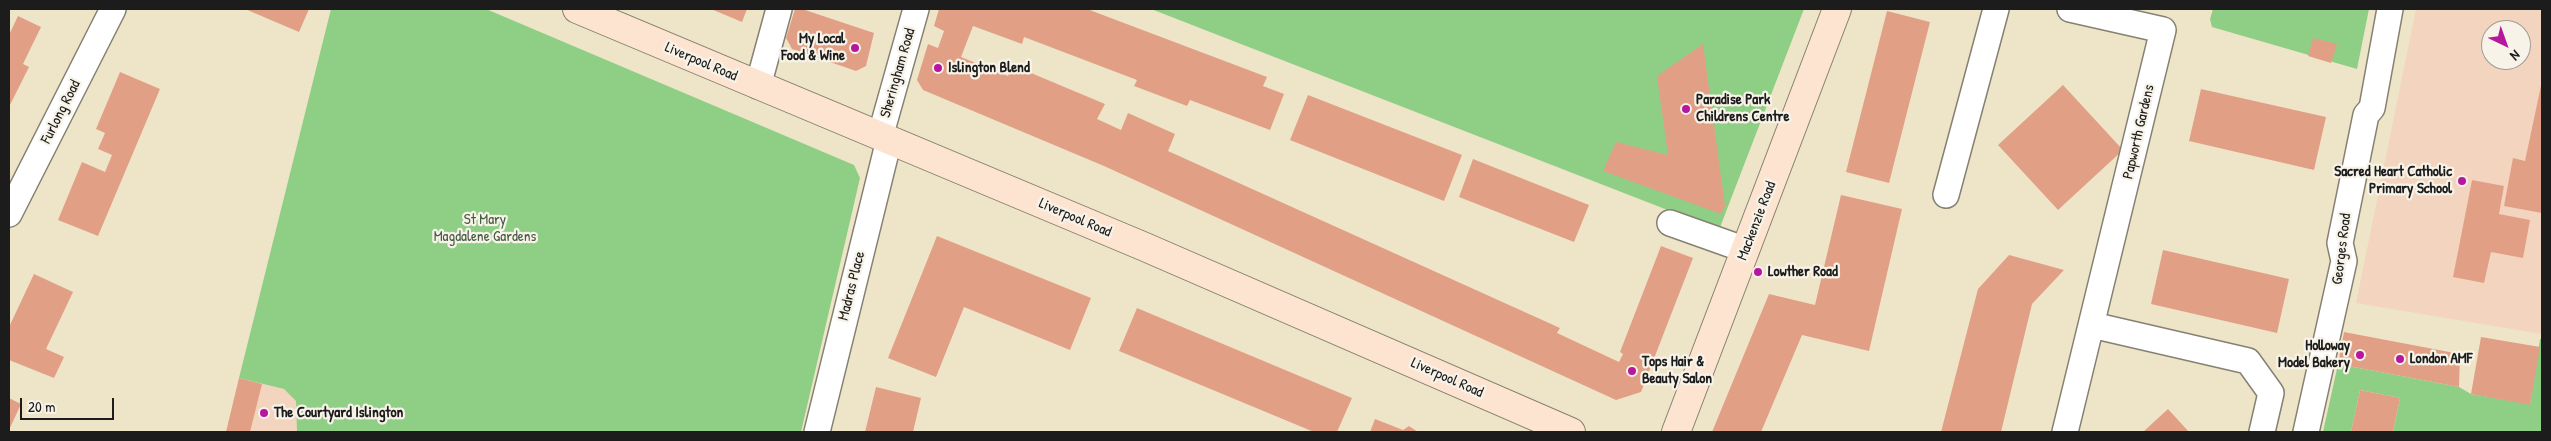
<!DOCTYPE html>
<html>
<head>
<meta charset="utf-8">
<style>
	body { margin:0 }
	#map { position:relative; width:2551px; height:441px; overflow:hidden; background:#eee5c8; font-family:"Patrick Hand",sans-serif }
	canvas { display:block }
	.frame { position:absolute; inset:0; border:10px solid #1c1c1c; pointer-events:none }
	.north { position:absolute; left:2481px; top:20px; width:50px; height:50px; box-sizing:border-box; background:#f7f3e8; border:1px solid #9f9d96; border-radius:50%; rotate:138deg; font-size:14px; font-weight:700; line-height:20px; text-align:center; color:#1c1c1c }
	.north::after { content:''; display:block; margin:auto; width:18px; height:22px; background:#b5179e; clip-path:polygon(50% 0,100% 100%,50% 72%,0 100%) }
	.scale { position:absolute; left:20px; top:398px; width:94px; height:22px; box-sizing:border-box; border:2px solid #1c1c1c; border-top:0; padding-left:6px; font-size:15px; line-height:18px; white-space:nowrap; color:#1c1c1c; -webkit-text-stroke:4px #f7f3e8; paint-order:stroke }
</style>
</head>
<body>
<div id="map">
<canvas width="2551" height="441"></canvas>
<div class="frame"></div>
<div class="north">N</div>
<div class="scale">20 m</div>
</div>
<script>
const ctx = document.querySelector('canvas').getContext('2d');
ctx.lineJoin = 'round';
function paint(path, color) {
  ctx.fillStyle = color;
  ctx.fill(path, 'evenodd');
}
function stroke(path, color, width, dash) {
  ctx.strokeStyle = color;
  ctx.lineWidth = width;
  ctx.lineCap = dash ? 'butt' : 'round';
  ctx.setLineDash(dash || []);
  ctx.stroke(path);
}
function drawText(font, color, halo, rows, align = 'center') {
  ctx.font = font + ' "Patrick Hand",sans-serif';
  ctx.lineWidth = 4.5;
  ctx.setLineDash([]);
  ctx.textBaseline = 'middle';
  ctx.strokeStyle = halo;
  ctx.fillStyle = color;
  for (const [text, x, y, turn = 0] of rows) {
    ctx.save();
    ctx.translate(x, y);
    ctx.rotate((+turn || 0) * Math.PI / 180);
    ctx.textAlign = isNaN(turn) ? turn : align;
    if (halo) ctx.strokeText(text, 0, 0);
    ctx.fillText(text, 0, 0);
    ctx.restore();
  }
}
paint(new Path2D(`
	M 2416,9 L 2542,9 L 2542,334 L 2356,303 ZM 2491,30 L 2521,30 L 2521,60 L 2491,60 Z
	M 239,378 L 284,389 L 296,401 L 297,432 L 226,432 Z`), '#f3d4bf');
paint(new Path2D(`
	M 331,9 L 486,9 L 854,165 L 860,178 L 801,432 L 297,432 L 296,401 L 284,389 L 239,378 Z
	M 1151,9 L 1804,9 L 1719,230 Z
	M 2213,9 L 2369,9 L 2357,69 L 2212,27 L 2210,19 Z
	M 2540,339 L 2542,339 L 2542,432 L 2393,432 L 2400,398 L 2360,390 L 2351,432 L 2323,432 L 2338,364 L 2459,387 L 2471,394 L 2530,404 Z`), '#8fce85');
paint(new Path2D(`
	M 245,9 L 309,9 L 299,32 Z
	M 711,9 L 747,9 L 742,22 Z
	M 795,9 L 802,9 L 874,33 L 866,66 L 856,71 L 792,49 L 786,38 Z
	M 939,9 L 1087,9 L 1267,77 L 1263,86 L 1284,94 L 1270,130 L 1190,100 L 1187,106 L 1134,86 L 1137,80 L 1024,37 L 1022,44 L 973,26 L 961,57 L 1008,76 L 1012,65 L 1105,104 L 1097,119 L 1121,130 L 1128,113 L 1175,134 L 1168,151 L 1560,328 L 1557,333 L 1619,362 L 1623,354 L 1620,352 L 1661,246 L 1693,258 L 1641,392 L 1616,400 L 1104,166 L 923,90 L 917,80 L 928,44 L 938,48 L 944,31 L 934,26 Z
	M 1887,11 L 1930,22 L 1889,183 L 1846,172 Z
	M 18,16 L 41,27 L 23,64 L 29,67 L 9,107 L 9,35 Z
	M 2313,38 L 2337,44 L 2331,63 L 2308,56 Z
	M 1703,44 L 1725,206 L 1721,214 L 1603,171 L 1616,142 L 1668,155 L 1657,76 Z
	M 120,72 L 160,89 L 98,236 L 58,220 L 82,162 L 105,172 L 112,155 L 98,149 L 105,133 L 96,129 Z
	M 2542,81 L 2542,213 L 2504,206 L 2513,158 L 2525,161 Z
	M 2063,85 L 2123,150 L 2058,210 L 1998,145 Z
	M 2201,89 L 2326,117 L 2314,170 L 2189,141 Z
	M 1308,95 L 1462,155 L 1444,201 L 1290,140 Z
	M 1473,159 L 1589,205 L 1574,242 L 1459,197 Z
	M 2472,180 L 2504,186 L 2499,214 L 2530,220 L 2523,258 L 2491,252 L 2484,283 L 2453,277 Z
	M 1841,195 L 1902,209 L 1869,351 L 1802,335 L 1761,432 L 1712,432 L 1769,294 L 1815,305 Z
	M 937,236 L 1091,298 L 1070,350 L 964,307 L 936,377 L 888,358 Z
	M 2163,250 L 2289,279 L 2277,333 L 2151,304 Z
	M 2009,255 L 2064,270 L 2032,304 L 2001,432 L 1941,432 L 1978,289 Z
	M 34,274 L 73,292 L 46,349 L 64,357 L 54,378 L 9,360 L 9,327 Z
	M 1137,308 L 1352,398 L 1337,432 L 1314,432 L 1119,351 Z
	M 2344,332 L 2460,354 L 2459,387 L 2338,364 Z
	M 2481,337 L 2540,347 L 2530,405 L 2471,394 Z
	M 239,378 L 262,384 L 250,432 L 226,432 Z
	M 876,387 L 921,398 L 913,432 L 865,432 Z
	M 2360,390 L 2400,398 L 2393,432 L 2351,432 Z
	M 9,398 L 21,404 L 9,430 Z
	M 2168,409 L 2189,432 L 2143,432 Z
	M 1375,419 L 1403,430 L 1409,426 L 1418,432 L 1370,432 Z`), '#e1a086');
const street = new Path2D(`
	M 758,86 L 779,9
	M 880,137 L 916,9
	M 1946,195 L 1996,9
	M 9,214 L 113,9
	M 1670,223 L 1746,250
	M 2092,325 L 2248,361 L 2271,393 L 2262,432
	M 817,432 L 889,140
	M 2065,432 L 2163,30 L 2070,9
	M 2306,432 L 2344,261 L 2340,243 L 2366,115 L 2372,108 L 2390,9`);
const secondary = new Path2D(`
	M 577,9 L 1145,247 L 1571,432
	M 1676,432 L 1837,9`);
stroke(street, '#858072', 28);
stroke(secondary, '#858072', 30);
stroke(street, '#fff', 25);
stroke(secondary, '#fde4d1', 28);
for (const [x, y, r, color] of [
	[855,48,5,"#b5179e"],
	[938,68,5,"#b5179e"],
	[1686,109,5,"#b5179e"],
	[2462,181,5,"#b5179e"],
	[1758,272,5,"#b5179e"],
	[2360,355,5,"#b5179e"],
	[2400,359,5,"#b5179e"],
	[1632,371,5,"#b5179e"],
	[264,413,5,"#b5179e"]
]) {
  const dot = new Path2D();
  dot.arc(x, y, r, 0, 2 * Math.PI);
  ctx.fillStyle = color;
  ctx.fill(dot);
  stroke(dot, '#f7f3e8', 2);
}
drawText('bold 15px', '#1c1c1c', '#f7f3e8', [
	["My Local",845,39,"right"],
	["Food & Wine",845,56,"right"],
	["Islington Blend",948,68],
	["Paradise Park",1696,100],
	["Childrens Centre",1696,117],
	["Sacred Heart Catholic",2452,172,"right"],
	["Primary School",2452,189,"right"],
	["Lowther Road",1768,272],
	["Holloway",2350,346,"right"],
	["Model Bakery",2350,363,"right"],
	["London AMF",2410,359],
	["Tops Hair &",1642,362],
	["Beauty Salon",1642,379],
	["The Courtyard Islington",274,413]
], 'left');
drawText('15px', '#1c1c1c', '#f7f3e8', [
	["Liverpool Road",701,62,23],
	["Sheringham Road",898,73,-74],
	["Furlong Road",61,112,-63],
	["Papworth Gardens",2139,132,-77],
	["Liverpool Road",1075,218,23],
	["Mackenzie Road",1757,221,-69],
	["Georges Road",2342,249,-83],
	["Madras Place",852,286,-76],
	["Liverpool Road",1447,378,24]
]);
drawText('15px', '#445a41', '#f7f3e8', [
	["St Mary",485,220],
	["Magdalene Gardens",485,237]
]);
</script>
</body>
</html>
